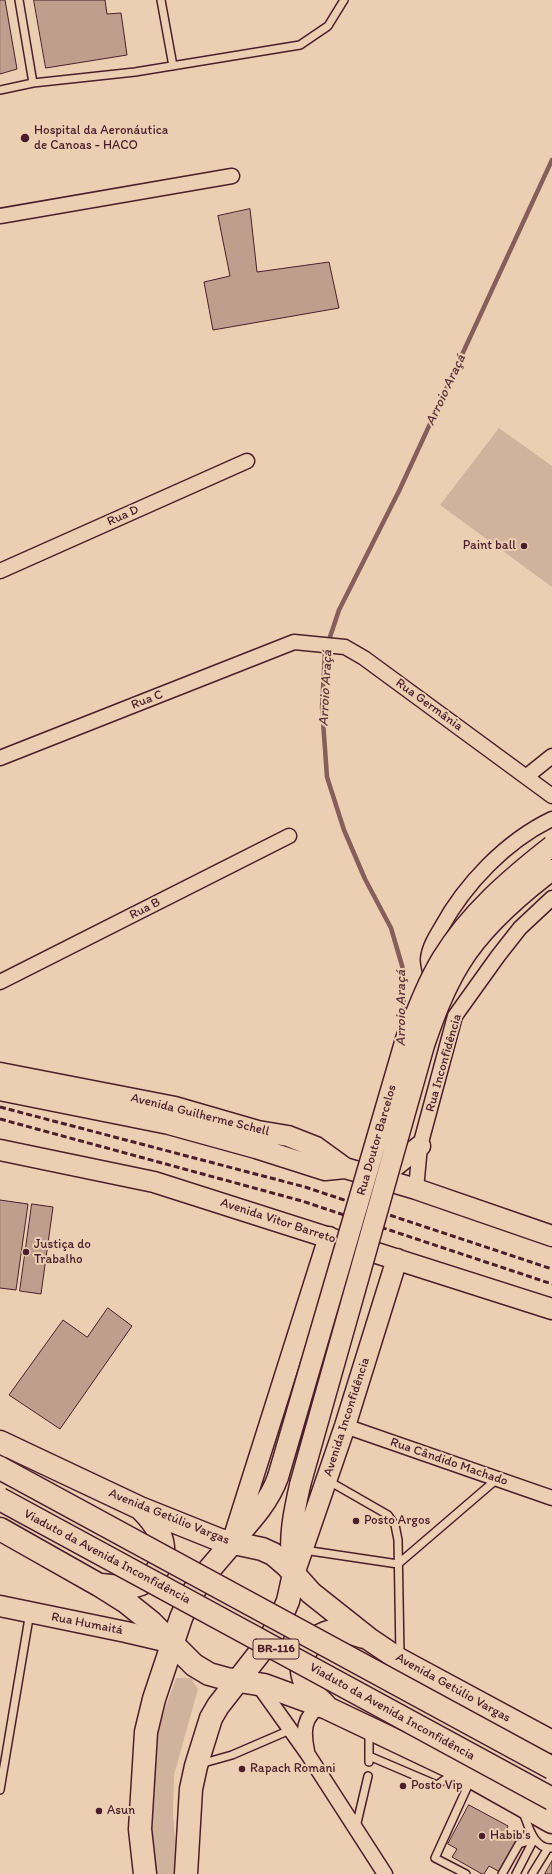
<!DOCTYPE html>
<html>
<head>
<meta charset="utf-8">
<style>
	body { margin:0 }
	canvas { display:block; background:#eccfb3 }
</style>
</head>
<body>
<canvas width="552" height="1874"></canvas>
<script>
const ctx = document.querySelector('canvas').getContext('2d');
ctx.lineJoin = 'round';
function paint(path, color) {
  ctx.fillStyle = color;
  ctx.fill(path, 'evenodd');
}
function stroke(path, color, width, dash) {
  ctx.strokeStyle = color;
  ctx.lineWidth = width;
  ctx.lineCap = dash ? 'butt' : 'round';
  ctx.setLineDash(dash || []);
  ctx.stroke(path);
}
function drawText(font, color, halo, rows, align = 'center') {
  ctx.font = font + ' Itim,sans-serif';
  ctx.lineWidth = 4;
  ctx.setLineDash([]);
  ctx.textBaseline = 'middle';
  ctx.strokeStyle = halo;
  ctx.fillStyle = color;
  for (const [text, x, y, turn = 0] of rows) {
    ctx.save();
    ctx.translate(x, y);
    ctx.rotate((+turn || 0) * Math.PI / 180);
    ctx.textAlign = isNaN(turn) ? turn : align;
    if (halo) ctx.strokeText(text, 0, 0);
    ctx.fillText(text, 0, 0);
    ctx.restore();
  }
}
paint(new Path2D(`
	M 499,428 L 552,466 L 552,587 L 440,505 Z
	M 176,1678 L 191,1678 L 198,1689 L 174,1775 L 173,1814 L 178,1874 L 151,1874 L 149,1771 L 161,1720 Z`), '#d1b39d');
stroke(new Path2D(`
	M 404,1022 L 403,969 L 391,928 L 365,879 L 344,830 L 327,777 L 322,707 L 325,652 L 339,610 L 399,491 L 552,160`), '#845f5c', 4.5);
const building = new Path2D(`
	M 0,0 L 5,0 L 17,69 L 0,74 Z
	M 34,0 L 105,0 L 107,14 L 121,13 L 127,55 L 46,68 Z
	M 250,209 L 257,272 L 329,262 L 339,308 L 213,330 L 204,282 L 230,276 L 218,216 Z
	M 0,1200 L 28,1204 L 16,1290 L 0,1288 Z
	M 32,1204 L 53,1207 L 41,1294 L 20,1291 Z
	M 108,1308 L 132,1326 L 60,1429 L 9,1395 L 63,1320 L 87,1337 Z
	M 469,1805 L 508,1826 L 505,1833 L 517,1840 L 500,1872 L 489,1866 L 484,1874 L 482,1874 L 452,1857 L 457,1849 L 448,1844 Z
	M 552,1861 L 552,1874 L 545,1874 Z`);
paint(building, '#bf9e8d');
stroke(building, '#4a1f2b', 1);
const lane = new Path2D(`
	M 19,0 L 33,83
	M 161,0 L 173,66
	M 0,90 L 33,83 L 135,72 L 300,45 L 328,26 L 344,0
	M 327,1480 L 388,1515 L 395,1525 L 398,1540 L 400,1656
	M 304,1550 L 398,1564 L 497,1479
	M 369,1756 L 437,1785 L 454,1773
	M 369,1762 L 369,1732
	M 200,1764 L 232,1755 L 290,1730
	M 0,1790 L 30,1612
	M 523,1812 C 528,1825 534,1850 552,1848
	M 356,1827 L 368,1776
	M 466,1874 L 435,1858 L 471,1779
	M 502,1874 L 519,1844 L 534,1839
	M 516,1874 L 534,1839
	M 532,1874 L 548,1848`);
const street = new Path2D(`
	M 0,216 L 232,176
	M 0,571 L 247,461
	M 0,758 L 294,642 L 345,647 L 364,658 L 552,796
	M 527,776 L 552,756
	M 432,980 C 431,974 428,966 428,959 C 429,948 435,938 441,928 C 465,884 506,841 552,819
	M 0,982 L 289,836
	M 416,1189 L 420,1146 L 455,1016 L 498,956 L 520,928 L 552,898
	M 345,1426 L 552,1498
	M 257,1683 L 307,1753 L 385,1874
	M 307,1751 C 303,1732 303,1716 321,1706`);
const secondary = new Path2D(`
	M 0,1073 L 175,1107 L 258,1131 L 288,1136 L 316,1147 L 345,1168
	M 0,1090 L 169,1124 L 256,1148 L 325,1170 L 345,1168 L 416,1189 L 552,1236
	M 0,1150 L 154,1182 L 552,1309
	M 381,1177 L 420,1146
	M 237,1537 C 253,1519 270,1500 278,1477
	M 232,1543 L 329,1237
	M 293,1566 C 288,1539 294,1512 300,1485
	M 294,1574 L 345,1426 L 397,1259
	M 0,1606 L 126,1632 L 173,1643`);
const primary = new Path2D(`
	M 0,1442 L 140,1508 L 220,1540 L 262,1549 L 273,1554 L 287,1566 L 311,1593 L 369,1639 L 400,1660 L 552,1742
	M 0,1529 L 99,1585 L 126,1602 L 151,1622 L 194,1665 L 209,1674 L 227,1679 L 264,1685 L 327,1708 L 472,1777 L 552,1822
	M 101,1585 C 113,1586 129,1589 141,1584 C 149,1581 155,1574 159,1567 C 170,1544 157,1525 141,1509
	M 325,1705 C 318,1698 309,1691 305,1682 C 295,1660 310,1634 334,1631 C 344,1630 354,1634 364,1637
	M 145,1874 L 140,1829 L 146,1732 L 154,1699 L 181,1618 L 190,1597 L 202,1578 L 232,1543
	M 186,1874 L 191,1789 L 196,1766 L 211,1718 L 218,1706 L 268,1642 L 279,1622 L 288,1601 L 294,1574`);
stroke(lane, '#4a1f2b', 10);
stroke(street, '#4a1f2b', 17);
stroke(secondary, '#4a1f2b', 23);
stroke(primary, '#4a1f2b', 25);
stroke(lane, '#eccfb3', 7);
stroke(street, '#eccfb3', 14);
stroke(secondary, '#eccfb3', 20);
stroke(primary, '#eccfb3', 22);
stroke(new Path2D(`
	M 0,1107 L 305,1187 L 552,1269
	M 0,1119 L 302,1201 L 552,1284`), '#4a1f2b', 3, [6, 3]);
const secondaryBridge = new Path2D(`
	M 278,1477 L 406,1039 C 417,1011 427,984 442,959 C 470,913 511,878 552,846
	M 300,1485 L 424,1045 C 434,1016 444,989 460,963 C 482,927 519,895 552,870`);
const highwayBridge = new Path2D(`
	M 0,1468 L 552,1768
	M 0,1499 L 552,1799`);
stroke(secondaryBridge, '#4a1f2b', 23, []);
stroke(highwayBridge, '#4a1f2b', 25, []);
stroke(secondaryBridge, '#eccfb3', 20);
stroke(highwayBridge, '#eccfb3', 22);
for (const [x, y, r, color] of [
	[25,138,5,"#4a1f2b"],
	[524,546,4,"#4a1f2b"],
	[26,1252,4,"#4a1f2b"],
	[356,1521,4,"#4a1f2b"],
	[242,1769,4,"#4a1f2b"],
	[403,1786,4,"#4a1f2b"],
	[99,1811,4,"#4a1f2b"],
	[482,1836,4,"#4a1f2b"]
]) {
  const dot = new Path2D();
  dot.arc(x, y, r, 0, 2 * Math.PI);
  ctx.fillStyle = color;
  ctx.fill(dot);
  stroke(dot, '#eccfb3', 1.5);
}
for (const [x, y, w] of [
	[276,1649,46]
]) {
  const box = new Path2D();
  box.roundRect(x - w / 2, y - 10, w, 20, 3);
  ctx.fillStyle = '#eccfb3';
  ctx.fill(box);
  stroke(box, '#4a1f2b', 1);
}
drawText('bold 12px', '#4a1f2b', null, [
	["BR-116",276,1649]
]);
drawText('13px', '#4a1f2b', '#eccfb3', [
	["Hospital da Aeronáutica",34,131],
	["de Canoas - HACO",34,146],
	["Paint ball",516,546,"right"],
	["Justiça do",34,1245],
	["Trabalho",34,1260],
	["Posto Argos",364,1521],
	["Rapach Romani",250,1769],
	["Posto Vip",411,1786],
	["Asun",107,1811],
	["Habib's",490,1836]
], 'left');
drawText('13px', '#4a1f2b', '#eccfb3', [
	["Rua D",123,516,-24],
	["Rua C",147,700,-21],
	["Rua Germânia",429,705,36],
	["Rua B",145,909,-27],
	["Rua Inconfidência",444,1063,-74],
	["Avenida Guilherme Schell",200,1115,14],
	["Rua Doutor Barcelos",377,1140,-74],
	["Avenida Vitor Barreto",278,1221,18],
	["Avenida Inconfidência",347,1417,-72],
	["Rua Cândido Machado",449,1462,19],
	["Avenida Getúlio Vargas",169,1517,22],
	["Viaduto da Avenida Inconfidência",107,1557,28],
	["Rua Humaitá",87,1624,11],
	["Avenida Getúlio Vargas",453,1688,29],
	["Viaduto da Avenida Inconfidência",392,1712,29]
]);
drawText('italic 14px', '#5d343b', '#eccfb3', [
	["Arroio Araçá",446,390,-65],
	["Arroio Araçá",326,688,-87],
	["Arroio Araçá",401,1008,-90]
]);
</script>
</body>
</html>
